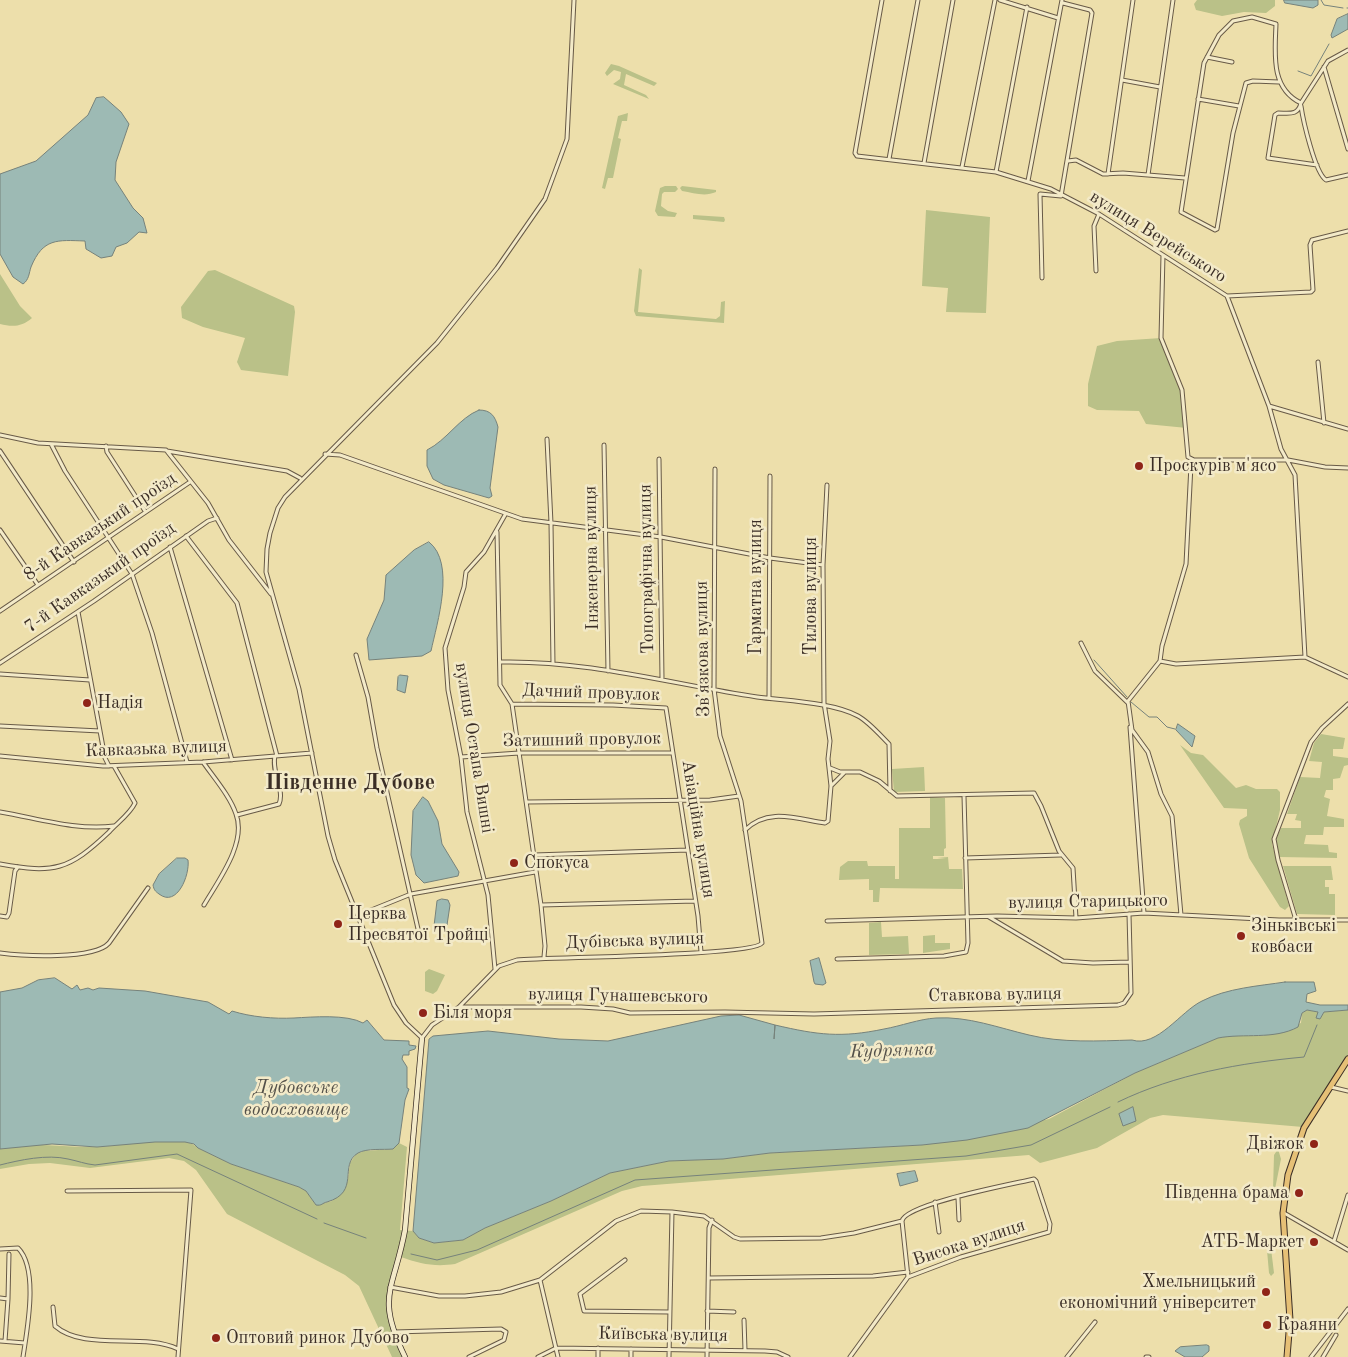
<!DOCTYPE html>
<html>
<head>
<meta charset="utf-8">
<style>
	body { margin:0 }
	canvas { display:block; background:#eddfab }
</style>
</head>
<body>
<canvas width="1348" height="1357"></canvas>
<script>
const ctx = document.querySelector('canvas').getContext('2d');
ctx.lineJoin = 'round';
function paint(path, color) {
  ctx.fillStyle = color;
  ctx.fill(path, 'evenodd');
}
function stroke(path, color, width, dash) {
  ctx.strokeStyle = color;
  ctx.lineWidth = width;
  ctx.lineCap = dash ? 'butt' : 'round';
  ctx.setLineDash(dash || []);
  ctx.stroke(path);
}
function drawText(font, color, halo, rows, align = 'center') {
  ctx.font = font + ' "Old Standard TT",serif';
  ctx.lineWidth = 5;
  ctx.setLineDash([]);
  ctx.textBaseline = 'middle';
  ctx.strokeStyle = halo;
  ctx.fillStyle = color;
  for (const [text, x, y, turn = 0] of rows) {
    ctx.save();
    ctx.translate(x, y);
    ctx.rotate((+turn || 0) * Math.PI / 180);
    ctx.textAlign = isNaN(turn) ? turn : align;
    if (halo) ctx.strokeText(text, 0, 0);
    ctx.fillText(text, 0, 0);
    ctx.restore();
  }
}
paint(new Path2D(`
	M 1197,0 L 1275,0 L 1275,6 L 1266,13 L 1244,12 L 1222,16 L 1196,10 L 1194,4 Z
	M 611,64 L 619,66 L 657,83 L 654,86 L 626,74 L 624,85 L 646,95 L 649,99 L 613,84 L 620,79 L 621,72 L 614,70 L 607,76 L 605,73 Z
	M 628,113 L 627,121 L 622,121 L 618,138 L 621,139 L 613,178 L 608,178 L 605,189 L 602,188 L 618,116 Z
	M 665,186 L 676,186 L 678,189 L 675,192 L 664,192 L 662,194 L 661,206 L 668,211 L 677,213 L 675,217 L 658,216 L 655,211 L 660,188 Z
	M 682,186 L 716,190 L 716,192 C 705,197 694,193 682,191 L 680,188 Z
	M 926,210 L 990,217 L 986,313 L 946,312 L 948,288 L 922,286 Z
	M 693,215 L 724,217 L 725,220 L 724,222 L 693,219 Z
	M 639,268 L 642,270 L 638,312 L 716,319 L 720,316 L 721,302 L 725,301 L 724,323 L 636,316 L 634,311 Z
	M 215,270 L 294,306 L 295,312 L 288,376 L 241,370 L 237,362 L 245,338 L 203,327 L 182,318 L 181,307 L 208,271 Z
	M 0,274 L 20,306 L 32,318 C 22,327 12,327 0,324 Z
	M 1161,338 L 1184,398 L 1187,428 L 1146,424 L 1139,411 L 1097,410 L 1088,406 L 1088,384 L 1097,346 L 1117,341 Z
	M 1321,734 L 1345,738 L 1343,749 L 1333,749 L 1333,756 L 1348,758 L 1348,765 L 1344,766 L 1340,778 L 1333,779 L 1333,790 L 1326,790 L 1324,797 L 1330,799 L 1327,816 L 1344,819 L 1344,827 L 1324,827 L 1323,835 L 1306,835 L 1304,844 L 1328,845 L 1329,852 L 1337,853 L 1337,858 L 1279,857 L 1276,839 L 1281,828 L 1301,828 L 1301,821 L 1295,820 L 1297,814 L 1287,814 L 1300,777 L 1320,778 L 1322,762 L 1309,761 L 1314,743 Z
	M 1180,745 L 1191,753 L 1203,755 L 1236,788 L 1246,785 L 1256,789 L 1277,789 L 1280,792 L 1280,810 L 1272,844 L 1289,906 L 1285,910 L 1280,907 L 1249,858 L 1239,824 L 1240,820 L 1247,816 L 1247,809 L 1224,808 Z
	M 924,767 L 925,791 L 894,792 L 892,769 Z
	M 930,797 L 945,798 L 946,848 L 944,849 L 944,856 L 933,856 L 933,859 L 946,859 L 937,858 L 948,857 L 949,869 L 962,869 L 963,889 L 880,888 L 879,902 L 873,902 L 873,890 L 869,890 L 869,879 L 839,880 L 840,867 L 848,861 L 867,861 L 868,866 L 895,866 L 895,879 L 899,879 L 899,828 L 930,828 Z
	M 1283,866 L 1331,866 L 1333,880 L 1325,880 L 1325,887 L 1329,887 L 1329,894 L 1335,894 L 1335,915 L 1297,914 Z
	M 881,922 L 882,937 L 908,936 L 909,954 L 869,955 L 869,923 Z
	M 935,935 L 935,943 L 950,943 L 950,949 L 923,953 L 923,936 Z
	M 429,969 L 445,975 L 437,991 L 433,994 L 425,991 L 425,972 Z
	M 1307,1010 L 1318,1012 L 1320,1019 L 1324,1012 L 1348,1010 L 1348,1056 L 1303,1127 L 1163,1115 L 1150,1118 L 1097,1148 L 1040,1163 L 1029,1155 L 642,1186 L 622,1191 L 455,1264 C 435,1267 420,1264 401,1257 L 401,1252 C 381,1294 382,1315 403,1357 L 392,1357 L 359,1286 L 345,1275 L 227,1214 L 196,1170 L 184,1161 L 169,1158 L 90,1168 L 50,1163 L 29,1164 L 0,1169 L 0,1149 C 32,1140 64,1148 96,1147 C 118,1147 183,1132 198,1148 L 231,1164 L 299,1187 L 306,1191 L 316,1205 L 332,1201 L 348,1179 L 350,1163 L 356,1154 L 364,1151 L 393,1149 L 399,1143 L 407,1147 L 400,1230 L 413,1231 L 419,1238 L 434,1243 L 463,1240 L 485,1228 L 551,1201 L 610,1173 L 669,1161 L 723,1159 L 770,1153 L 922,1145 L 1049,1119 L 1135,1073 L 1218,1038 L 1232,1035 L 1262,1036 L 1301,1023 L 1302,1013 Z
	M 1278,1149 L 1281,1159 L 1275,1189 L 1273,1190 L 1274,1155 Z
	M 1266,1239 L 1270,1240 L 1274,1273 L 1271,1276 L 1269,1273 Z`), '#bac188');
const water = new Path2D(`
	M 1284,0 L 1318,0 L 1318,5 L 1313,8 L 1285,3 Z
	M 1348,14 L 1348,29 L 1332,38 L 1331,35 L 1337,19 Z
	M 104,97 L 121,112 L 129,124 L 116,162 L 115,180 L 133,208 L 143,218 L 147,233 L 139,232 L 127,243 L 116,247 L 112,256 L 101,258 L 86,249 L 85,241 C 57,240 43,238 31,267 C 29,273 29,280 23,284 L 13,277 L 0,254 L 0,174 L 36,161 L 88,115 L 96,98 Z
	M 479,410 C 491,410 495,416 498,427 L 490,488 L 492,496 L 489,498 L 444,485 L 433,479 L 427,466 L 427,450 C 447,440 459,418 479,410 Z
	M 429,542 C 456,563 437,623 431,651 L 422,656 L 369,660 L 367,639 L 384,600 L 386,575 L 414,550 Z
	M 400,675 L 408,676 L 405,693 L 397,690 L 398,677 Z
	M 1178,724 L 1195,736 L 1192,747 L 1176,730 Z
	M 423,797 L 428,801 L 438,821 L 442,844 L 459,872 L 458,876 L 424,883 L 416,875 L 411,855 L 413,811 Z
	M 177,858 L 185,858 L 188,860 C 190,875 177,908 159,894 C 155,891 154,890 153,885 L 159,874 Z
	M 442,899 L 448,900 L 450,905 L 447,925 L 434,926 L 437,901 Z
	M 819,958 L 826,983 L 823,985 L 815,984 L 814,982 L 810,961 Z
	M 55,978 L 72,989 L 77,985 L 80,990 L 88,988 L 93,990 L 99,988 L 145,991 L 208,1002 L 229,1014 L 232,1011 C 251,1017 274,1019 294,1018 C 312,1017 347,1014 363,1023 L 367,1020 L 384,1040 L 409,1041 L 409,1045 L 416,1046 L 415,1049 L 409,1051 L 409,1055 L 403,1055 L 402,1059 L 407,1067 L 407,1088 L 409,1089 L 405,1100 L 399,1143 L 393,1149 C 383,1150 367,1148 358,1153 C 338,1165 361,1192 327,1202 C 322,1203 322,1206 316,1205 L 306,1191 L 299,1187 L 231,1164 L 198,1148 L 194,1144 L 185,1142 L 155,1142 L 97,1147 L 52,1144 L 0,1149 L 0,992 L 22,988 L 38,980 Z
	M 1285,982 L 1314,982 L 1316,991 L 1307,994 L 1306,1002 L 1320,1005 L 1348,1005 L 1348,1010 L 1324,1012 L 1320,1019 L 1316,1018 L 1318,1012 L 1307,1010 L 1302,1013 L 1298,1027 C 1274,1040 1244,1033 1218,1038 L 1135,1073 L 1028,1128 L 967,1140 L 922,1145 L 770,1153 L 723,1159 L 669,1161 L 610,1173 L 551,1201 L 485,1228 L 463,1240 L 434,1243 L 419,1238 L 413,1231 L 429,1039 L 433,1036 L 488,1031 L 559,1039 L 608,1041 L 721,1016 L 739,1015 L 775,1025 L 774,1039 L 775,1025 C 818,1035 841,1038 884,1029 C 901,1026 919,1019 936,1018 C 968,1016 999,1028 1029,1035 C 1061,1043 1099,1041 1132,1040 C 1157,1048 1181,1011 1202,1001 C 1227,988 1259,986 1285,982 Z
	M 1133,1107 L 1136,1121 L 1123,1126 L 1119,1114 Z
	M 915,1171 L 918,1181 L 900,1186 L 897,1174 Z
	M 1207,1345 L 1209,1346 L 1209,1351 L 1202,1357 L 1185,1357 L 1175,1351 L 1180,1347 Z`);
paint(water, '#9dbab4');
stroke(water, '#76827b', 1);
stroke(new Path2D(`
	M 1321,0 L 1324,5 L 1343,8
	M 1347,8 L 1348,8
	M 1298,71 L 1311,76 L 1329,44
	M 1094,660 L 1127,697
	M 1131,702 L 1149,717 L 1157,717 L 1167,727 L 1175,729
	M 1118,1102 C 1176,1074 1240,1063 1304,1057 L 1317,1025
	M 0,1165 C 20,1160 47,1154 68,1159 C 78,1161 85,1164 95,1165 L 177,1154 L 317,1219
	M 324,1223 L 366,1238
	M 411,1254 L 437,1260 L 477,1250 L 635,1180 L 966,1156 L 1031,1145 L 1110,1107`), '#76827b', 1);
const street = new Path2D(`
	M 574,0 L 567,139 L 545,199 L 497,268 L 437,343 L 285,497 L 278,508 L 270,533 L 267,549 L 266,572 L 299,689 L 328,836 L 335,860 L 394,1005 L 406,1023 L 422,1038 L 432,1025 L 459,1007 L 499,966 L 517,960 C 548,957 754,956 762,943 L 741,801 L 720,736 L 714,689 L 715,469
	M 882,0 L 855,153 L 857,156 L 996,172 L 1051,189 L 1099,214 L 1227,296 L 1269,406 L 1281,449 L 1295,475 L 1305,657
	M 1000,0 L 1058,18
	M 1207,57 L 1232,62
	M 1324,67 L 1348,149
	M 1122,80 L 1160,87
	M 1279,82 L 1253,81 L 1246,83 L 1233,133 L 1217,229 L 1215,230 L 1181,212 L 1204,63 L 1219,35 L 1233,21 L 1252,17 L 1276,24 C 1275,53 1270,88 1301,103 L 1328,61 L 1348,50
	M 1198,99 L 1239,106
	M 1301,103 C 1298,116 1289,113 1278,113 L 1275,115 L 1268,158 L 1317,165
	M 1301,106 C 1303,120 1315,173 1326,180 L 1348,175
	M 889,159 L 918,0
	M 1068,161 L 1076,160 L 1103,174 L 1123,173 L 1185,178
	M 924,163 L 953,0
	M 962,167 L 995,0
	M 996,172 L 1027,7
	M 1108,174 L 1133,0
	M 1148,175 L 1173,0
	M 1028,181 L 1062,0
	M 1163,255 L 1161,338 L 1182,390 L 1188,457 L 1194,460 L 1191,465 L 1186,564 L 1162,646 L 1160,661 L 1128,701 L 1132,730 L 1148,752 L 1161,794 L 1172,816 L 1181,915
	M 1096,271 L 1094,226 L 1099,214
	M 1042,278 L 1040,194 L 1061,196 L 1092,13 L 1090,10 L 1063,3
	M 1227,296 L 1311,292 L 1313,290 L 1310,245 L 1312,240 L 1348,231
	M 1318,362 L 1324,423
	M 1269,406 L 1348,429
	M 0,435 L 38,443 L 166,450 L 208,503 L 229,540 L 271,594
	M 547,439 L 551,523 L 553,664
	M 51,444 L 65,471 L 132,574 L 152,633 L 187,762
	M 604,445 L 608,671
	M 106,446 L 107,452 L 145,511
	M 0,451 L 74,562
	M 167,451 L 287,471 L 300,478
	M 325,454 L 340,455 L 522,519 L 661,537 L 770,558 L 823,565
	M 659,459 L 662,678
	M 1194,460 L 1288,460 L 1325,467 L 1348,468
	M 0,530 L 38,585
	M 497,532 L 500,685 L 512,704 L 541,905 L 545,946 L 544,957
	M 186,536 L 237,603 L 277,756
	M 170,547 L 232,760
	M 0,611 L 190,482
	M 78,612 L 105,758 L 109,766
	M 1081,643 L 1095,671 L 1128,703
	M 356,655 L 368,697 L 377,748 L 418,929
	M 1160,661 L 1176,664 L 1305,657 L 1348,677
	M 500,662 C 587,660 672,684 757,697 C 786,701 832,702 858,716 C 869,722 880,735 889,744 L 890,791
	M 0,663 L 94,601 L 208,521 L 217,518
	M 0,674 L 90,680
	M 769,698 L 770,476
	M 512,704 L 613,705 L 666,708 L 698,916 L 701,952
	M 0,726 L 100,731
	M 1130,727 L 1144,913
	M 0,756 L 103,766 L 203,762 L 312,753
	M 461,757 L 519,753 L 673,753
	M 203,762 C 214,778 230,796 236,814 C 247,843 218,881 204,905
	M 830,768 L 840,772 L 860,772 L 879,781 L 897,796 L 1034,793 L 1041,806 L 1059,851 L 1073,868 L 1076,918
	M 831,786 L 844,773
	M 527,802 L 710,800 L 739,796
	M 0,812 C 37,818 76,831 114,826
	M 237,815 L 279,804 C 285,790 271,772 275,756
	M 745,830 C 768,807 797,819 825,823 L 828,821 L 831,786 L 828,759 L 830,741 L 824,703 L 823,565 L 827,485
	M 534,855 L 688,850
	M 965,858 L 1061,855
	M 0,864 C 54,874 69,870 109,832 C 117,823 130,814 135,803 L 114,766
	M 541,905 L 695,901
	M 359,915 L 411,894 L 535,872
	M 0,916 L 7,917 L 9,913 L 15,871 L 18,867
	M 989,917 L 1063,961 L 1093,963 L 1130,962
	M 1296,920 L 1278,860 L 1274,839 L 1311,742 L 1322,728 L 1348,704
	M 827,921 L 997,916 L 1076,918 L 1144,913 L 1279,920 L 1348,920
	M 0,953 C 23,956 94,960 109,943 L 148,888
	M 837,959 L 944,956 L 966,952 L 968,943 L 964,796
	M 495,969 L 488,895 L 467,812 L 461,757 L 448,690 L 445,648 L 464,587 L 466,572 L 484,552 L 505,515
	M 460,1007 L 581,1007 L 613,1009 L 630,1013 L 725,1012 L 814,1014 L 1118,1005 L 1124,1003 L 1131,993 L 1129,914
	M 1331,1087 L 1348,1091
	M 67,1191 L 191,1190 L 178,1357
	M 958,1198 L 959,1220
	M 935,1202 L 939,1232
	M 1284,1213 L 1348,1250
	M 1334,1241 L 1348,1195
	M 0,1249 L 18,1248 C 39,1269 27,1330 23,1357
	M 625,1260 L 580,1294 L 584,1311 L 669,1312
	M 709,1278 L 873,1276 L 908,1272
	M 540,1280 L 558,1357
	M 390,1287 L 439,1296 L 465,1296 L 501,1292 L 540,1280 L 616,1221 L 641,1211 L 672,1212 L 704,1216 L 734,1237 L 740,1239 L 821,1238 L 854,1233 L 902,1221
	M 0,1298 L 8,1299 L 5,1341
	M 8,1299 L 9,1254
	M 53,1307 L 55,1326 C 85,1352 143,1332 178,1349
	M 707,1311 L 734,1312
	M 744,1320 L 745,1350
	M 394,1332 L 501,1329 L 506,1332 L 504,1340 L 469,1357
	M 0,1341 L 25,1343
	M 598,1348 L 598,1357
	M 538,1357 L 556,1348 L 765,1351 L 777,1352 L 788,1357
	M 631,1357 L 631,1349
	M 669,1357 L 672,1212
	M 707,1357 L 709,1228 L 712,1220
	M 850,1357 L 908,1277 L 961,1257 L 1049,1232 L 1050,1224 L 1036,1181 L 1034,1179 C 1013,1184 905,1204 902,1221 L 908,1277
	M 1067,1357 L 1095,1322
	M 1146,1357 L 1149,1357
	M 1311,1357 L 1348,1309
	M 1323,1357 L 1336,1335`);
const secondary = new Path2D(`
	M 405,1357 C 375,1296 394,1290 405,1230 L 422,1038`);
const primary = new Path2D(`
	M 1287,1357 L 1290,1320 L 1283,1213 L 1288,1175 L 1304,1128 L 1348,1059`);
stroke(street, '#685a47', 5);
stroke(secondary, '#3b2e26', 6);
stroke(primary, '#3b2e26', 7);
stroke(street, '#f3eac8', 3);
stroke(secondary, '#f3eac8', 4.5);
stroke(primary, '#e6c076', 5);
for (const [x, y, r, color] of [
	[1139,466,5,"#8f2418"],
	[87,703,5,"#8f2418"],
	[514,863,5,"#8f2418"],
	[338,924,5,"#8f2418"],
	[1241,936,5,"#8f2418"],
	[423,1013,5,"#8f2418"],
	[1314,1144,5,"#8f2418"],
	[1299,1193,5,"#8f2418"],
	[1314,1242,5,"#8f2418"],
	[1266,1292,5,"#8f2418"],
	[1267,1325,5,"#8f2418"],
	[216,1338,5,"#8f2418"]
]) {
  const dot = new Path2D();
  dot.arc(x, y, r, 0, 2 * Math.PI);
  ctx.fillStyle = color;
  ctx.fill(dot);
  stroke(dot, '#f3eac8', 2);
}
drawText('18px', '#3b2e26', '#f3eac8', [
	["вулиця Верейського",1158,237,32],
	["8-й Кавказький проїзд",100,527,-34],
	["Інженерна вулиця",592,558,-91],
	["Топографічна вулиця",647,569,-91],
	["7-й Кавказький проїзд",100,578,-35],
	["Гарматна вулиця",756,587,-90],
	["Тилова вулиця",811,596,-90],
	["Звʼязкова вулиця",703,649,-91],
	["Дачний провулок",591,693,2],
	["Затишний провулок",582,740,-1],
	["вулиця Остапа Вишні",474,748,81],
	["Кавказька вулиця",156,749,-2],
	["Авіаційна вулиця",698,829,81],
	["вулиця Старицького",1088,902,-1],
	["Дубівська вулиця",635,941,-2],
	["Ставкова вулиця",995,995,-1],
	["вулиця Гунашевського",618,996,1],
	["Висока вулиця",969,1243,-18],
	["Київська вулиця",663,1335,1]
]);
drawText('18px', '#3b2e26', '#f3eac8', [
	["Проскурів м'ясо",1149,466],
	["Надія",97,703],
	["Спокуса",524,863],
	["Церква",348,914],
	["Пресвятої Тройці",348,935],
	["Зіньківські",1251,926],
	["ковбаси",1251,947],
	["Біля моря",433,1013],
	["Двіжок",1304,1144,"right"],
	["Південна брама",1289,1193,"right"],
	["АТБ-Маркет",1304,1242,"right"],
	["Хмельницький",1256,1282,"right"],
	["економічний університет",1256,1303,"right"],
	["Краяни",1277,1325],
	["Оптовий ринок Дубово",226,1338]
], 'left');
drawText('italic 19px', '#54514a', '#f3eac8', [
	["Кудрянка",892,1051,-2],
	["Дубовське",296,1088],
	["водосховище",296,1110]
]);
drawText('bold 22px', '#3b2e26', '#f3eac8', [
	["Південне Дубове",350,783]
]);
</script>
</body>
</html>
